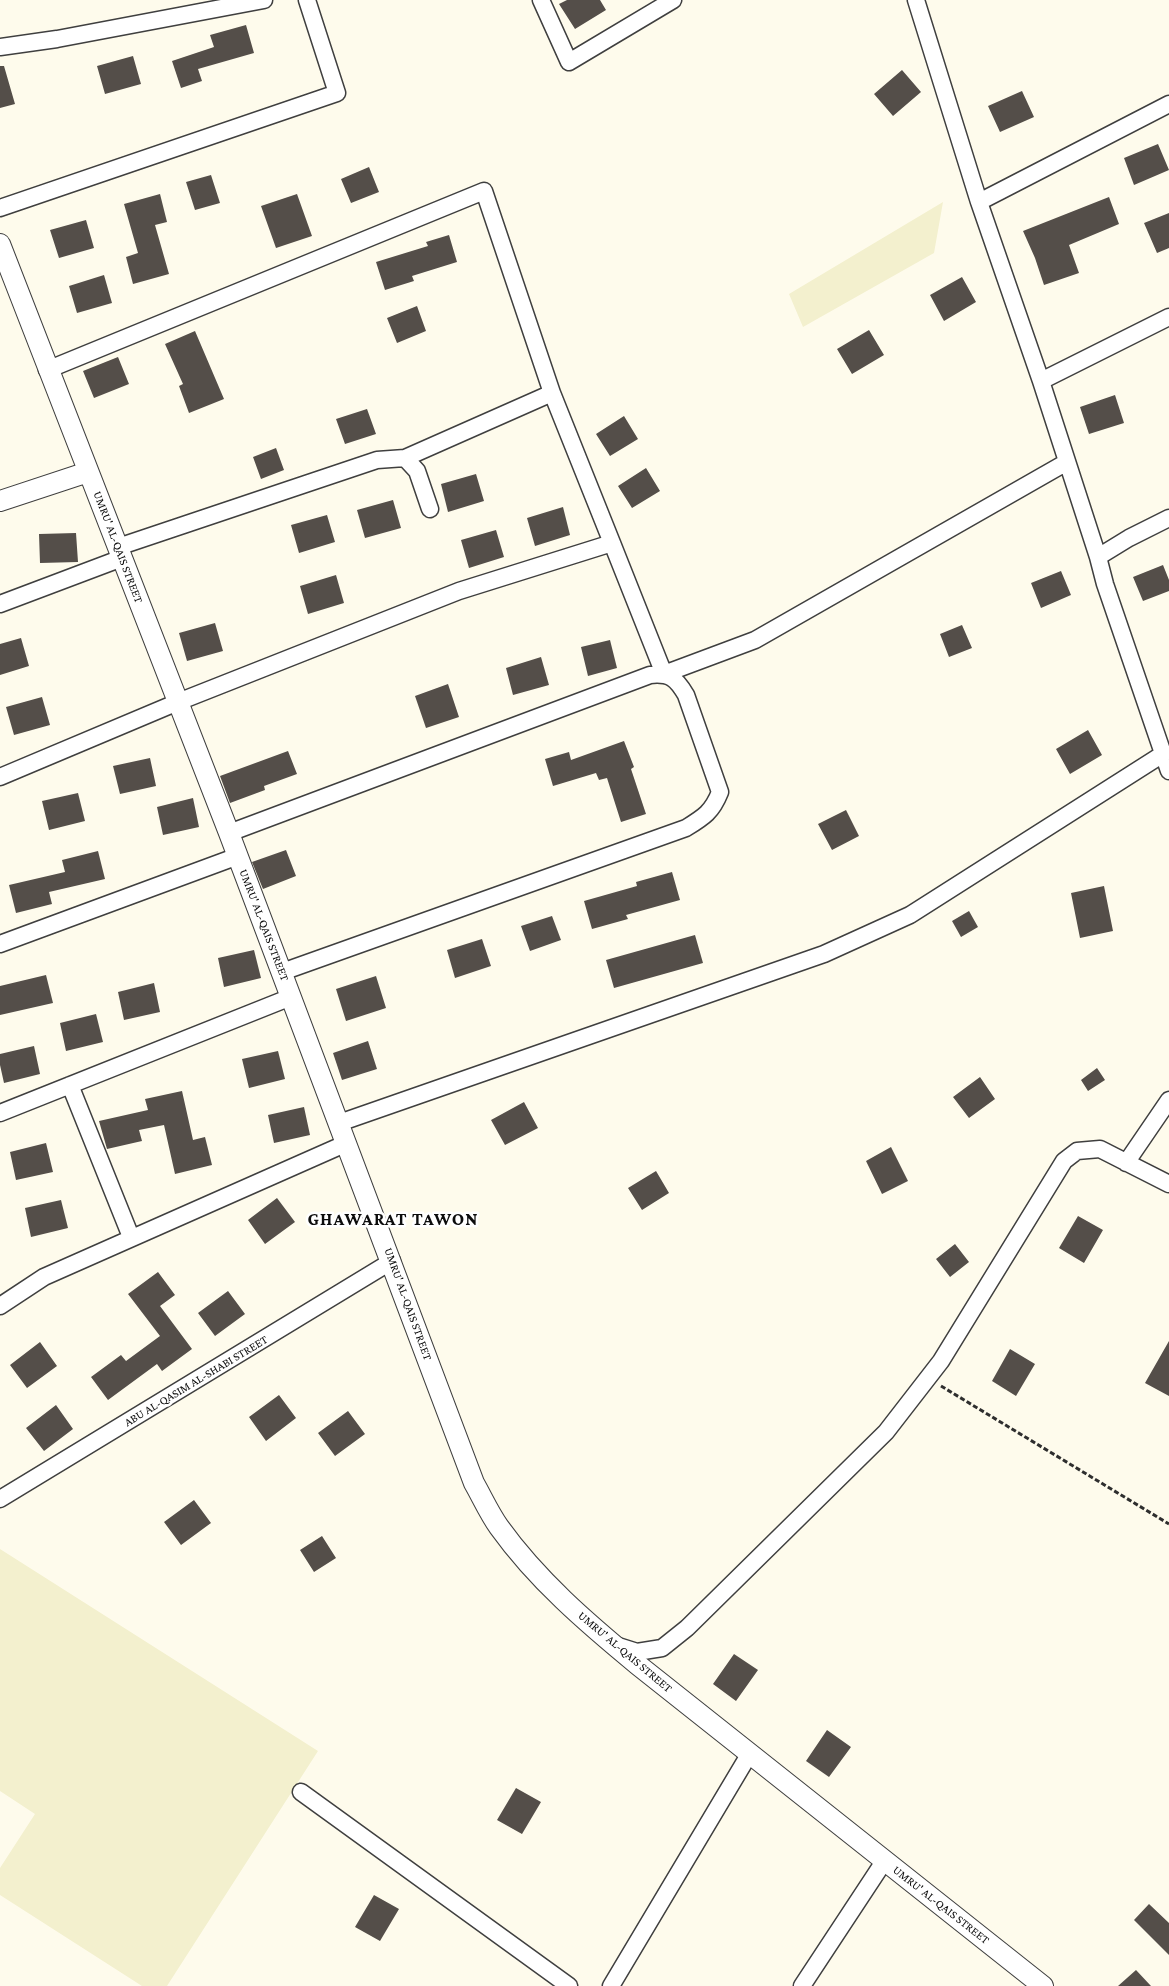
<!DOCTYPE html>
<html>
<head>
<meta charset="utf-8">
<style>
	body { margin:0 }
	canvas { display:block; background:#fefbec }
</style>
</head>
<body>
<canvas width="1169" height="1986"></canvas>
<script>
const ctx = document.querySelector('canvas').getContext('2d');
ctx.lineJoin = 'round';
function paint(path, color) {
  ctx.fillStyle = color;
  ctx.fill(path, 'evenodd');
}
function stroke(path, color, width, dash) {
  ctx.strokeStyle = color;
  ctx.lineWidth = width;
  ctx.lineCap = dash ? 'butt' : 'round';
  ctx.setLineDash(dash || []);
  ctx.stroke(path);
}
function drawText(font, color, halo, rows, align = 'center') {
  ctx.font = font + ' "Crimson Pro",serif';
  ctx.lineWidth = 5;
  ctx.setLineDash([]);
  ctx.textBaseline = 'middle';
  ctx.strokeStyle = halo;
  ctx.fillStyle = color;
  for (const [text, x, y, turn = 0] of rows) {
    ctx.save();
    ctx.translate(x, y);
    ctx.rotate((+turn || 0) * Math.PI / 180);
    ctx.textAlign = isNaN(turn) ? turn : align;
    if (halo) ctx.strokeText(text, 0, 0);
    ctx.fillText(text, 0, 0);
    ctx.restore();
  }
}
paint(new Path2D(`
	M 943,202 L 934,253 L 803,327 L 789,294 Z
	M 0,1549 L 318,1751 L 167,1986 L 142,1986 L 0,1895 L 0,1868 L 35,1814 L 0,1791 Z`), '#f3f0ce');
paint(new Path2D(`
	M 567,0 L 600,0 L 606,10 L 575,29 L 559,4 Z
	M 246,25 L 254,53 L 198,69 L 202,81 L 181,88 L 172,61 L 214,47 L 210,35 Z
	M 133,56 L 141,84 L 105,94 L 97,66 Z
	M 0,66 L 4,66 L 15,104 L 0,108 Z
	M 902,70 L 921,92 L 893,116 L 874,94 Z
	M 1022,91 L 1034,117 L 1000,132 L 988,106 Z
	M 1158,144 L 1169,170 L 1134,185 L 1124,158 Z
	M 369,167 L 379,192 L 351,203 L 341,179 Z
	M 211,175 L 220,203 L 195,210 L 186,182 Z
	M 160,194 L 167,222 L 155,225 L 169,274 L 133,284 L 126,257 L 138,253 L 124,204 Z
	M 297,194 L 312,236 L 276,248 L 261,206 Z
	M 1109,197 L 1119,224 L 1069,245 L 1079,273 L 1044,285 L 1035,258 L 1023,231 Z
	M 1169,213 L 1169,248 L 1157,253 L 1144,223 Z
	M 86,220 L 94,248 L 59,258 L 50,230 Z
	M 449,235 L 457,262 L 412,276 L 414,281 L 385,290 L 376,262 L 428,246 L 426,242 Z
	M 104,275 L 112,303 L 77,313 L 69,286 Z
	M 962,277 L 976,302 L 944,321 L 930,295 Z
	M 417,306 L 426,331 L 397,343 L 387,318 Z
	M 869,330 L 884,355 L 852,374 L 837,349 Z
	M 195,331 L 224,399 L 189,413 L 179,386 L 183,384 L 165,344 Z
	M 118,357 L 129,384 L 94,398 L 83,371 Z
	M 1115,395 L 1124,423 L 1089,434 L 1080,407 Z
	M 367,409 L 376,434 L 345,444 L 336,419 Z
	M 624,416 L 638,439 L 610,456 L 596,434 Z
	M 276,448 L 284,470 L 261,479 L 253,457 Z
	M 646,468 L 660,491 L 632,508 L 618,486 Z
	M 476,474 L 484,501 L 448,512 L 441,484 Z
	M 393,500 L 401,528 L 365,538 L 357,510 Z
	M 563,507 L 570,535 L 535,546 L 527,518 Z
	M 327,515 L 335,542 L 299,553 L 291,525 Z
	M 496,530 L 504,557 L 469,568 L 461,540 Z
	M 76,533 L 78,562 L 40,563 L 39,534 Z
	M 1163,565 L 1169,580 L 1169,591 L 1143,601 L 1133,577 Z
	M 1061,571 L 1071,595 L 1041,608 L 1031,583 Z
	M 336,575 L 344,603 L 308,614 L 300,586 Z
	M 215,623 L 223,651 L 187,661 L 179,633 Z
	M 962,625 L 972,648 L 949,657 L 940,634 Z
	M 21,638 L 29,666 L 0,675 L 0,644 Z
	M 610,640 L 617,668 L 588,676 L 581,647 Z
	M 541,657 L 549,685 L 513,695 L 506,668 Z
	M 448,684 L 459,717 L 426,728 L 415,696 Z
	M 42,697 L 50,725 L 14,735 L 6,707 Z
	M 1088,730 L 1102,755 L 1070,774 L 1056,749 Z
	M 624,741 L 634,767 L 631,769 L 646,814 L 621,822 L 607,778 L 599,780 L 596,773 L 553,786 L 545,759 L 569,752 L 571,760 Z
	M 288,751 L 297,774 L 264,786 L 265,790 L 230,803 L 220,776 Z
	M 150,758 L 156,786 L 120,794 L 113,766 Z
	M 78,793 L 85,821 L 49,830 L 42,801 Z
	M 193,798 L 199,827 L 163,835 L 157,807 Z
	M 846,810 L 859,836 L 832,850 L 818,824 Z
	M 286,850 L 296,876 L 263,889 L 252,862 Z
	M 98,851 L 105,879 L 49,892 L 52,904 L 16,913 L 9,885 L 65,872 L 62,860 Z
	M 672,872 L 680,900 L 626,915 L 628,919 L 592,929 L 584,901 L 637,886 L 636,882 Z
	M 1104,886 L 1113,931 L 1080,938 L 1071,893 Z
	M 969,911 L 978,927 L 961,937 L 952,921 Z
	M 552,916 L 561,940 L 530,951 L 521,926 Z
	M 695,935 L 703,963 L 614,988 L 606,960 Z
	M 482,939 L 491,966 L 455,978 L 447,950 Z
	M 254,950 L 261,978 L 224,987 L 218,958 Z
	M 46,975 L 53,1003 L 0,1015 L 0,986 Z
	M 376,976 L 386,1008 L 346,1021 L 336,989 Z
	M 154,983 L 160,1012 L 124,1020 L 118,992 Z
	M 96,1014 L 103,1042 L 66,1051 L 60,1023 Z
	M 368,1041 L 377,1069 L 342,1080 L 333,1053 Z
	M 34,1046 L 40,1074 L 4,1083 L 0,1065 L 0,1054 Z
	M 278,1051 L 285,1079 L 249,1088 L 242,1059 Z
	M 1097,1068 L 1105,1080 L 1088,1091 L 1081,1080 Z
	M 980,1077 L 995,1099 L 969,1118 L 953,1097 Z
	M 182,1091 L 193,1140 L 205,1137 L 212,1165 L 175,1174 L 164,1125 L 139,1130 L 142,1141 L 107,1149 L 99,1121 L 148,1110 L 145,1099 Z
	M 524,1102 L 538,1128 L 505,1145 L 491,1120 Z
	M 304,1107 L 310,1135 L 274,1143 L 268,1115 Z
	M 46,1143 L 53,1172 L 16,1180 L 10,1152 Z
	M 891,1147 L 908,1181 L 882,1194 L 866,1161 Z
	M 656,1171 L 669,1193 L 642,1210 L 628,1188 Z
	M 277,1198 L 295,1222 L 265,1244 L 248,1220 Z
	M 61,1200 L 68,1228 L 31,1237 L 25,1208 Z
	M 1078,1216 L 1103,1230 L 1084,1263 L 1059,1248 Z
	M 955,1244 L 969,1262 L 950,1277 L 936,1259 Z
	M 158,1272 L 175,1295 L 160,1306 L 192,1349 L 162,1371 L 157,1364 L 108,1400 L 91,1377 L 121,1355 L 126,1361 L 160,1336 L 128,1294 Z
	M 228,1291 L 245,1314 L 215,1336 L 198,1313 Z
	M 1169,1341 L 1169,1396 L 1145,1383 Z
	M 40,1342 L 57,1366 L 27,1388 L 10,1365 Z
	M 1010,1349 L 1035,1364 L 1016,1396 L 992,1381 Z
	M 279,1395 L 296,1418 L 266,1441 L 249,1417 Z
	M 56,1405 L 73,1429 L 44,1451 L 26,1428 Z
	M 348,1411 L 365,1434 L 335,1456 L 318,1433 Z
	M 194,1500 L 211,1523 L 181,1545 L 164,1522 Z
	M 322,1536 L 336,1558 L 314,1572 L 300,1550 Z
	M 734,1654 L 758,1670 L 736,1701 L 713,1684 Z
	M 827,1730 L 851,1747 L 829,1777 L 806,1761 Z
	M 516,1788 L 541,1802 L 522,1834 L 497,1820 Z
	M 374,1895 L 399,1909 L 380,1941 L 355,1927 Z
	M 1149,1904 L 1169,1923 L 1169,1955 L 1134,1920 Z
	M 1136,1970 L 1151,1986 L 1118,1986 Z`), '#544e49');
const minor = new Path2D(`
	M 541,0 L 569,62 L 673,0
	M 916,0 L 979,202
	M 0,47 L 57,39 L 264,0
	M 0,208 L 337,93 L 307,0
	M 47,370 L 484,191 L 552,393
	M 1041,381 L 1169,317
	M 405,458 L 552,393 L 612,543
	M 1169,518 L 1129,538 L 1098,557 L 1105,584 L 1169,771
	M 118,547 L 377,460 L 405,458 L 417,471 L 430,509
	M 1098,557 L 1041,381 L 979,202 L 1169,104
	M 0,604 L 122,558
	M 0,777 L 178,702 L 459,591 L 612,543 L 664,674 L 755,640 L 1067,462
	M 229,833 L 650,675 C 670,673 676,678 686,695 L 720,792 C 712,812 704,817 686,828 L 282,972
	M 0,944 L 238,856
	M 70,1085 L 131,1237
	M 0,1113 L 291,997
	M 339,1123 L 824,954 L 910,915 L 1163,754
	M 1126,1163 L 1169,1100
	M 0,1306 L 44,1277 L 347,1143
	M 0,1499 L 392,1261
	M 618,1646 L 637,1652 L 662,1648 L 687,1628 L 886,1432 L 941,1361 L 1064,1161 L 1077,1151 L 1100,1149 L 1169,1184
	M 301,1792 L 569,1986
	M 611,1986 L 750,1753
	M 802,1986 L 885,1860`);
const tertiary = new Path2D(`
	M 0,244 L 229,833 L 474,1483 C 482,1497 489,1513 499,1527 C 537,1580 587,1623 638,1665 L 1043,1986
	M 0,501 L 88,472`);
stroke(minor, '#3f3f3f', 19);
stroke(tertiary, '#3f3f3f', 22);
stroke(new Path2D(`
	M 941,1386 L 1169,1524`), '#2e2e2e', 3, [5, 2.5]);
stroke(minor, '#fff', 16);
stroke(tertiary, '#fff', 20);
drawText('12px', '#0c0c0c', '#fff', [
	["UMRU' AL-QAIS STREET",118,547,69],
	["UMRU' AL-QAIS STREET",264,925,69],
	["UMRU' AL-QAIS STREET",408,1304,70],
	["ABU AL-QASIM AL-SHABI STREET",196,1381,-31],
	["UMRU' AL-QAIS STREET",625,1652,40],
	["UMRU' AL-QAIS STREET",941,1905,38]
]);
ctx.letterSpacing = '1px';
drawText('bold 18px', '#0c0c0c', '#fff', [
	["GHAWARAT TAWON",393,1219]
]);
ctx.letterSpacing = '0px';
</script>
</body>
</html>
